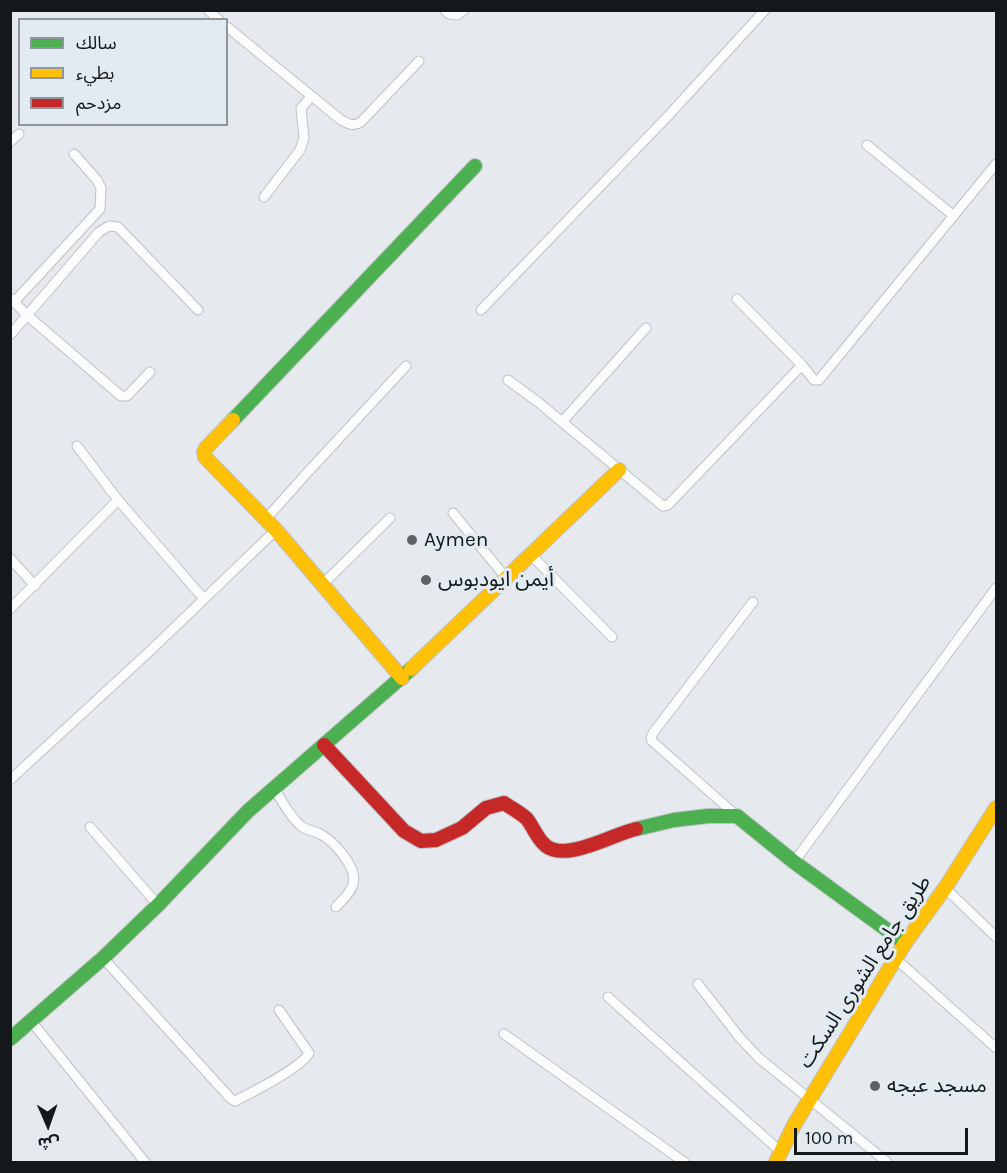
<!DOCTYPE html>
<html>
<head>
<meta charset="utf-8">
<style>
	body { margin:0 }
	#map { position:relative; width:1007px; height:1173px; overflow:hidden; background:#e6eaee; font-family:Karla,"Noto Sans Arabic",sans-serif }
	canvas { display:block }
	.frame { position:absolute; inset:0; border:12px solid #15181b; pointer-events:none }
	.legend { position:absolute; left:18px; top:18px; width:210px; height:108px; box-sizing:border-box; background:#e2ebf2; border:2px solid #90979c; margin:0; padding:8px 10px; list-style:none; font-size:18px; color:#15181b }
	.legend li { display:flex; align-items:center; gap:12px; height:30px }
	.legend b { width:30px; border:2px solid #90979c }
	.north { position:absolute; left:18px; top:1095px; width:60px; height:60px; -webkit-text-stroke:4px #e2ebf2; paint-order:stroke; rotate:178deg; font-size:16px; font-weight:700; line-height:24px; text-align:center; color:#15181b }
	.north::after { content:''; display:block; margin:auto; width:21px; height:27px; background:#15181b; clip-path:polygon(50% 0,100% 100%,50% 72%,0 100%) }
	.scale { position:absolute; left:794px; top:1128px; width:174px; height:27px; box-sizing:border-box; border:3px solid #15181b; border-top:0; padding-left:8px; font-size:18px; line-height:21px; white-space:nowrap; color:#15181b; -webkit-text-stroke:4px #e2ebf2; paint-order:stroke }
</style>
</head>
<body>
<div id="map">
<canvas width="1007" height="1173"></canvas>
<div class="frame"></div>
<ul class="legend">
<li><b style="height:8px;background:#4caf50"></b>سالك</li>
<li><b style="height:8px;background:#ffc107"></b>بطيء</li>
<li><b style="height:8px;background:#c62828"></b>مزدحم</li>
</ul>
<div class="north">ش</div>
<div class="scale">100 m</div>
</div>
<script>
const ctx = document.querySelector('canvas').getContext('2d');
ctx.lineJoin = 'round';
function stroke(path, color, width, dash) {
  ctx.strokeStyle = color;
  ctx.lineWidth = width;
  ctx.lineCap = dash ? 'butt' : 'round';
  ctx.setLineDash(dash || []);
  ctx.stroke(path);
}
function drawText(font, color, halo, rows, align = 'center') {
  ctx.font = font + ' Karla,"Noto Sans Arabic",sans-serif';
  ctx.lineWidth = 6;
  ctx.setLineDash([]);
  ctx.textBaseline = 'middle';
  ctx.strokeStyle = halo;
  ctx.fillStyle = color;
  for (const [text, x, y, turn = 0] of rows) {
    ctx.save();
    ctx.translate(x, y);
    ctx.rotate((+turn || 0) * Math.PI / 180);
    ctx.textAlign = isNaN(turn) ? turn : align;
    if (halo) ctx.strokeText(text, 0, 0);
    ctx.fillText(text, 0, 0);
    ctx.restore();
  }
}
const street = new Path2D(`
	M 208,10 L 219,20
	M 445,10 L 449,14 L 457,15 L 464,10
	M 226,26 L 341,120 C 349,124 353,127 361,122 L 419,61
	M 10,142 L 19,134
	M 867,145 L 954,216
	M 264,197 L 300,150 L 304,138 L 301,108 L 312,96
	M 11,299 L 28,316 L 121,396 L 127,396 L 150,372
	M 737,299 L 802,365 L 814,380 L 819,380 L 996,164
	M 14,302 L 100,209 L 101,188 L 97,180 L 74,154
	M 481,310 L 668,116 L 765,10
	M 10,335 L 99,232 L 109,226 L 118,227 L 198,310
	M 508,380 L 538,402 L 663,506 L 668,505 L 802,365
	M 562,422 L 646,328
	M 77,446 L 118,500
	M 453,513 L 507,579
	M 265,520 L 307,473 L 406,366
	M 531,555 L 612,637
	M 10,558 L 35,586
	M 323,584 L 390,518
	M 10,609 L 118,500 L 204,599
	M 10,780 L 150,651 L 276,530
	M 273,787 C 282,800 289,816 301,826 C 308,831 316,831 322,835 C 335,843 358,868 353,884 C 351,893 342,900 336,907
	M 737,816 L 652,741 L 651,738 L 653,733 L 753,602
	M 90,827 L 158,905
	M 794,862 L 996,588
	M 945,888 L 996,937
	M 103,958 L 231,1099 L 235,1101 C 251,1093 302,1067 309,1053 L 279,1010
	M 896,959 L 996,1048
	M 698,984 L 740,1038 L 759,1058 L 887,1162
	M 608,997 L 781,1152
	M 31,1021 L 145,1162
	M 504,1034 L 684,1162`);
const fast = new Path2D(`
	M 233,420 L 475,166
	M 636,829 L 674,820 L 708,816 L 737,816 L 794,862 L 905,943
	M 10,1039 L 103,958 L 158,905 L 248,811 L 411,669`);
const slow = new Path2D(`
	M 233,420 L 206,448 L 204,452 L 205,457 L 276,530 L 402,678
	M 411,669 L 619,470
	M 776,1162 L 794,1125 L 905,943 L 945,888 L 996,808`);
const jam = new Path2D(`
	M 324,745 L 404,831 L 421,841 L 436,840 L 462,828 L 486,808 L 504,803 C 511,808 521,813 527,819 C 534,828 537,839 546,846 C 567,862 613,834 636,829`);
stroke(street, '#bec1c5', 11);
stroke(fast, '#bec1c5', 16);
stroke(slow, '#bec1c5', 16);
stroke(jam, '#bec1c5', 16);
stroke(street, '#fbfcfc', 9);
stroke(fast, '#4caf50', 14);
stroke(slow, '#ffc107', 14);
stroke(jam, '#c62828', 14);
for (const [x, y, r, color] of [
	[412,540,6,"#5e6265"],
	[426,580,6,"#5e6265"],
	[875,1086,6,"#5e6265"]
]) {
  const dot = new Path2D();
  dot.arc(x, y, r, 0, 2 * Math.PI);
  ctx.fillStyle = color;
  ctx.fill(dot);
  stroke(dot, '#e2ebf2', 2);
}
drawText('21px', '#15181b', '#e2ebf2', [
	["Aymen",424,540],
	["أيمن ايودبوس",438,580],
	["مسجد عبجه",887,1086]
], 'left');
drawText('21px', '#15181b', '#e2ebf2', [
	["طريق جامع الشورى السكت",865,972,-57]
]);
</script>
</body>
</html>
